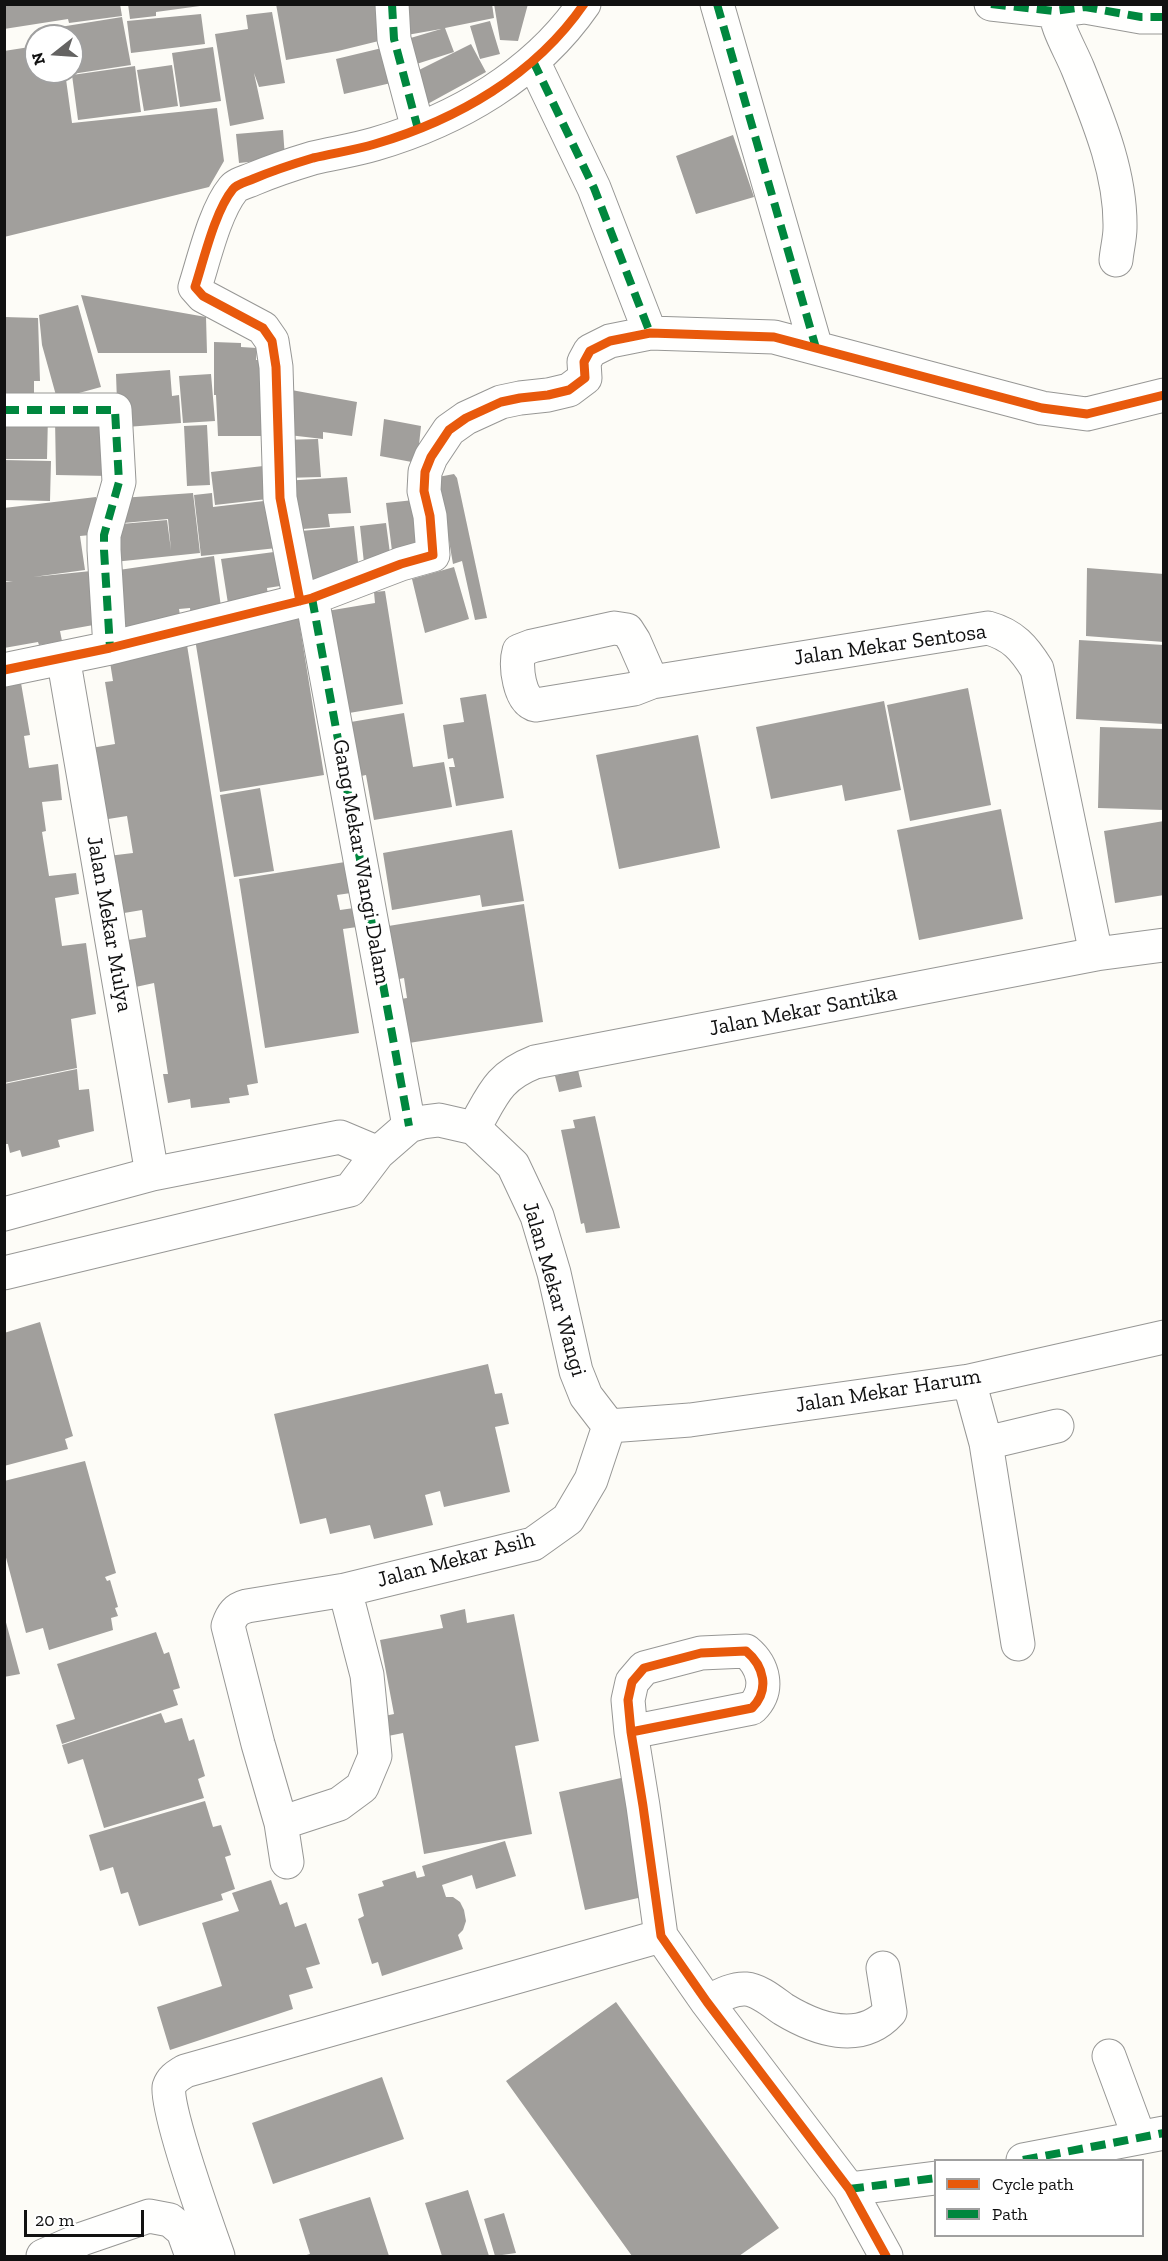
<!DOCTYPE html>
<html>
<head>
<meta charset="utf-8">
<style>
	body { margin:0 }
	#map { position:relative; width:1168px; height:2261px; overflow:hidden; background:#fdfcf7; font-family:"Zilla Slab",serif }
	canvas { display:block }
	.frame { position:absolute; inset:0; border:6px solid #111; pointer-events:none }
	.legend { position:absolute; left:934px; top:2159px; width:210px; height:78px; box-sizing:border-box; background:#fff; border:2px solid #a0a0a0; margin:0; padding:8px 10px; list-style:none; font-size:18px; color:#111 }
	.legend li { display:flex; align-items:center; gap:12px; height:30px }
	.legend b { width:30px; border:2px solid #a0a0a0 }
	.north { position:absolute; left:24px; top:24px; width:60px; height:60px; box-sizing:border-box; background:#fff; border:2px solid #a0a0a0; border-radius:50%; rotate:253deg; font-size:16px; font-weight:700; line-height:24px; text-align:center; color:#111 }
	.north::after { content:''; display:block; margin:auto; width:21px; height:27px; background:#646362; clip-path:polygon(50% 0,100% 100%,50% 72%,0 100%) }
	.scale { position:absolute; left:24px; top:2210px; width:120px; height:27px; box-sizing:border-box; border:3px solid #111; border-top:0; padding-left:8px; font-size:18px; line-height:21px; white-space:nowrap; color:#111; -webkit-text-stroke:4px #fff; paint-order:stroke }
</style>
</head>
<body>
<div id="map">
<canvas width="1168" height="2261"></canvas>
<div class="frame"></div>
<ul class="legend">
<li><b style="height:8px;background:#e8590c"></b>Cycle path</li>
<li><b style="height:8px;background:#00873e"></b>Path</li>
</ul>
<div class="north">N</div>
<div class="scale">20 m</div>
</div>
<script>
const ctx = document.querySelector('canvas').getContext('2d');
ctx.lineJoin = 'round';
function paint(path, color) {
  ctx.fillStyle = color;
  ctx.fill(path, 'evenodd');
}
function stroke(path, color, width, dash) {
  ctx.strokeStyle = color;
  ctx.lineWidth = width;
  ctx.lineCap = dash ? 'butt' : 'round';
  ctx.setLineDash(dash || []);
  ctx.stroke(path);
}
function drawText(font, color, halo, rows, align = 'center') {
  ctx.font = font + ' "Zilla Slab",serif';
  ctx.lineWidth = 6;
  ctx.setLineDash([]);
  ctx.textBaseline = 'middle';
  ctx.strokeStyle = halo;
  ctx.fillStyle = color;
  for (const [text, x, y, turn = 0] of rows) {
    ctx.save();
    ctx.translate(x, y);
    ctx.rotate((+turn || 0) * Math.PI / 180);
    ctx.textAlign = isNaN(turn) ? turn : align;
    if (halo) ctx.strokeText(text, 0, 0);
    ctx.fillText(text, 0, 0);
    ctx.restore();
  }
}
paint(new Path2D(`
	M 4,4 L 120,4 L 122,16 L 69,23 L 68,19 L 4,29 Z
	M 128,4 L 199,4 L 200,6 L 156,12 L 156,16 L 130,19 Z
	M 276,4 L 385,4 L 391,38 L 338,51 L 286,60 Z
	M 401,4 L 492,4 L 494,18 L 445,28 L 454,52 L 404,68 L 397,42 L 441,29 L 407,35 Z
	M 494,4 L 528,4 L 518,41 L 500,40 Z
	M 272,12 L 285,83 L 259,87 L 254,73 L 264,119 L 230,126 L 215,34 L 248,29 L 246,15 Z
	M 201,14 L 205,44 L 131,53 L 127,21 Z
	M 122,17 L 131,65 L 72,74 L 72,36 L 61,36 L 60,27 Z
	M 490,21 L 500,54 L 480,59 L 470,26 Z
	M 471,44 L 486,72 L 422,107 L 407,76 Z
	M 36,46 L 36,72 L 65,72 L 72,123 L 217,108 L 224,161 L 209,187 L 4,237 L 4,51 Z
	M 213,47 L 221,101 L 180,107 L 172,53 Z
	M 382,48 L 391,83 L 344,94 L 336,59 Z
	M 172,65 L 178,106 L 144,111 L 137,70 Z
	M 135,66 L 141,112 L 78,120 L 72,75 Z
	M 283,130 L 285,158 L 239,163 L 236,134 Z
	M 733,135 L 754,197 L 696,214 L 676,156 Z
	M 81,295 L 206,317 L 207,353 L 98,353 Z
	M 78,305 L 101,387 L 57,399 L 42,345 L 39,315 Z
	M 4,317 L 38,318 L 40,381 L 34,381 L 34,405 L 4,405 Z
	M 214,342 L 241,343 L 241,347 L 257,348 L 256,360 L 268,360 L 262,436 L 218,436 L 216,395 L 214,395 Z
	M 170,370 L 172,396 L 179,395 L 181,423 L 126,427 L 117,402 L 116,374 Z
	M 211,374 L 215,421 L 183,423 L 179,376 Z
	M 286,389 L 357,402 L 352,436 L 323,432 L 323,439 L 280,434 Z
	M 4,414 L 48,415 L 47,459 L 4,459 Z
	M 55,419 L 109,420 L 109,476 L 56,475 Z
	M 384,419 L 421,426 L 417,463 L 380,456 Z
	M 207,425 L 210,485 L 187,486 L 184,426 Z
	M 318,439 L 321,477 L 283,478 L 281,440 Z
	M 4,460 L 51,461 L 50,501 L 4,500 Z
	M 272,465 L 276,498 L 215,505 L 211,472 Z
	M 454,474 L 457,478 L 487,618 L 475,620 L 462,561 L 453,564 L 438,477 Z
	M 347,477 L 351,513 L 328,514 L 330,527 L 289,530 L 283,481 Z
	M 193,493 L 200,553 L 114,562 L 110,525 L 167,520 L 171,550 L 168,519 L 123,523 L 121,498 Z
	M 212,493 L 213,507 L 272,500 L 277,548 L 201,556 L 194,495 Z
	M 96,497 L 101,534 L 80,536 L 85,570 L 33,577 L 91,571 L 99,624 L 60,631 L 62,641 L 39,645 L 38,642 L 4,648 L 4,582 L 13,581 L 4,581 L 4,508 Z
	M 423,499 L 430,554 L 393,559 L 386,503 Z
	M 386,523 L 391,561 L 364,563 L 360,526 Z
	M 354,526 L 360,580 L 302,590 L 301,531 Z
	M 289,550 L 278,576 L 280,586 L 267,588 L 269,603 L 229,610 L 221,559 Z
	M 214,556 L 222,614 L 191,619 L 190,608 L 179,609 L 181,621 L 121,631 L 112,571 Z
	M 454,567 L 469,619 L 425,633 L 412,579 Z
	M 1087,568 L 1164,574 L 1164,642 L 1086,636 Z
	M 385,591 L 403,704 L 337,715 L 321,612 L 375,603 L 374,592 Z
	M 298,615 L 324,775 L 220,792 L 194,633 Z
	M 1079,640 L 1164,645 L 1164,724 L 1076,719 Z
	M 187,645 L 258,1083 L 247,1085 L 249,1095 L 229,1098 L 230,1103 L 191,1108 L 190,1099 L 168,1103 L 163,1074 L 168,1074 L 154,983 L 131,988 L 122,941 L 146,937 L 142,910 L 118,914 L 108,856 L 133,853 L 127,816 L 102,820 L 91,748 L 115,744 L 105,682 L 113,681 L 109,656 Z
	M 21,683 L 30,735 L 24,736 L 29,768 L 58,764 L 62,800 L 42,802 L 46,831 L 42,832 L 49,876 L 76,873 L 79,894 L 55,898 L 62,946 L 86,943 L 96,1014 L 71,1019 L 77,1068 L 4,1083 L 4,687 Z
	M 968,688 L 991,805 L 910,821 L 887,705 Z
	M 486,694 L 504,798 L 456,806 L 449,767 L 455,767 L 453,758 L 448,759 L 443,725 L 464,722 L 460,698 Z
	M 884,701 L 901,790 L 845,801 L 842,785 L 771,799 L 756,727 Z
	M 404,713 L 413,767 L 444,762 L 452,807 L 374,820 L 366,775 L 347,779 L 339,724 Z
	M 1100,727 L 1164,729 L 1164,810 L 1098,808 Z
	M 698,735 L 720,848 L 619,869 L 596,755 Z
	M 260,788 L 274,871 L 234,877 L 220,795 Z
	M 1001,809 L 1023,919 L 919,940 L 897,830 Z
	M 1164,821 L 1164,895 L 1115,903 L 1104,831 Z
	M 512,830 L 524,901 L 482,907 L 480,895 L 392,910 L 383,853 Z
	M 345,862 L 351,893 L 337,895 L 340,910 L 354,908 L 357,927 L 343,929 L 359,1033 L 265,1048 L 239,879 Z
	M 524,904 L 543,1022 L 396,1045 L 388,1001 L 407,998 L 404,978 L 385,982 L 376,928 Z
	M 77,1069 L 79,1090 L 89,1089 L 94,1131 L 58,1140 L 60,1147 L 22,1157 L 20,1150 L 10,1153 L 8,1144 L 4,1144 L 4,1084 Z
	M 578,1070 L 582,1087 L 559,1092 L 555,1076 Z
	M 595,1116 L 620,1228 L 586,1233 L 584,1223 L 581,1224 L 561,1130 L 575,1128 L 573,1120 Z
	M 40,1322 L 73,1436 L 65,1439 L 68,1449 L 4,1466 L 4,1333 Z
	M 488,1364 L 495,1394 L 502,1393 L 509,1424 L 495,1427 L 510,1492 L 444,1507 L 440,1491 L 425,1495 L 433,1525 L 374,1539 L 370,1525 L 330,1534 L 326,1518 L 300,1524 L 274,1414 Z
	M 85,1461 L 116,1573 L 105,1577 L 107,1581 L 110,1580 L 118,1607 L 115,1608 L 118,1616 L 111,1618 L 113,1630 L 49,1650 L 43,1628 L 26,1633 L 4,1550 L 4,1481 Z
	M 465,1609 L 467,1623 L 514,1614 L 539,1741 L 515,1746 L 532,1834 L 424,1854 L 403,1733 L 378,1738 L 374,1718 L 394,1714 L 380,1640 L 443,1628 L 440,1615 Z
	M 4,1615 L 20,1674 L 4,1677 Z
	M 156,1632 L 164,1654 L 169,1652 L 180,1688 L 173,1690 L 178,1705 L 62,1744 L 56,1725 L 75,1719 L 57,1664 Z
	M 161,1713 L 165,1723 L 182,1718 L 189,1741 L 194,1739 L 205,1776 L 198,1779 L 204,1798 L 104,1828 L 83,1759 L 68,1764 L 62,1745 Z
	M 621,1778 L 647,1896 L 585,1910 L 559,1792 Z
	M 205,1801 L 213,1827 L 221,1825 L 231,1855 L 225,1857 L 235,1889 L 221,1894 L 223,1900 L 139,1926 L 128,1892 L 121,1894 L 113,1867 L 100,1871 L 89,1835 Z
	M 505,1841 L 516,1876 L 476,1889 L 472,1875 L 442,1885 L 446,1897 L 453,1897 L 460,1902 L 464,1910 L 466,1921 L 463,1930 L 458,1935 L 463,1949 L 382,1976 L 378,1962 L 372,1964 L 358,1919 L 364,1916 L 358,1894 L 384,1886 L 382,1881 L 415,1871 L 417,1878 L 425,1876 L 422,1866 Z
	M 271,1880 L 280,1905 L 287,1902 L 295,1927 L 306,1923 L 320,1964 L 306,1968 L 313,1988 L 289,1995 L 293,2009 L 170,2050 L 157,2007 L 222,1986 L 202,1923 L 239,1911 L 232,1893 Z
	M 616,2002 L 779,2228 L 739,2256 L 632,2256 L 506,2081 Z
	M 382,2077 L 404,2139 L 273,2184 L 252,2123 Z
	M 468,2190 L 489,2256 L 442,2256 L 425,2203 Z
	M 370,2197 L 389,2256 L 303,2256 L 310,2254 L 299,2219 Z
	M 504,2213 L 516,2253 L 495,2256 L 484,2219 Z`), '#a19f9c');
const minor = new Path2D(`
	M 392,4 L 394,39 L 418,129
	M 717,4 L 816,348
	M 991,4 L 1054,11 L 1085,7 L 1141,17 L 1164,17
	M 1054,4 C 1056,28 1069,47 1078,69 C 1098,119 1121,173 1120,228 C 1120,238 1117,249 1116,260
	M 533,61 L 594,188 L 650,333
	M 4,410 L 115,410 L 119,482 L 104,535 L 104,550 L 110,648
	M 312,598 L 409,1126
	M 300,601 L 280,498 L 276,367 L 272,341 L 263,328 L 203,296 L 195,287 C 204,259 215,211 233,189 C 237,184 246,182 253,179 C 272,171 293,164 313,158 C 334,153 355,150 375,144 C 457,120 535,75 584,4
	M 614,628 L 627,630 L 634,641 L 652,682 L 634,689 L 536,705 C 519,702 515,665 519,651 L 532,646 Z
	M 4,670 L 110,648 L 312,598 L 401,564 L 433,555 L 430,516 L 424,491 L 425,472 L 431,457 L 449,430 L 466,418 L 501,402 L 520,398 L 548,395 L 569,390 L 585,378 L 584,362 L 590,351 L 610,341 L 650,333 L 774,337 L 1042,408 L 1087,414 L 1164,395
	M 66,674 L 152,1174
	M 652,682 L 988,628 C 1013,635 1024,648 1037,669 L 1096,954
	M 474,1128 C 493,1095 497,1077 535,1062 L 1096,954 L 1164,945
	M 4,1214 L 152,1174 L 340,1137 L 378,1153
	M 4,1273 L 350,1190 L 378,1153 L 409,1126 L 423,1122 L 439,1120 L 474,1128 L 513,1165 L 537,1216 L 554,1273 L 576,1371 L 586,1396 L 609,1426
	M 969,1381 L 986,1443 L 1018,1644
	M 609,1426 L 690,1420 L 969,1381 L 1164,1337
	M 986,1443 L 1057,1426
	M 631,1732 L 752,1708 C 770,1690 764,1666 746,1651 L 701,1653 L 644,1668 L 632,1682 L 628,1700 L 631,1732 L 643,1806 L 661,1936 L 707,2002 L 849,2189 L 886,2256
	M 281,1823 L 339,1804 L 362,1787 L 375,1756 L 367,1675 L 345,1590
	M 287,1862 L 281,1823 L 258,1744 L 228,1626 C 232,1614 236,1609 247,1606 L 345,1590 L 533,1544 L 568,1519 L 591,1480 L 609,1426
	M 707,2002 C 719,1996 733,1988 746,1989 C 759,1990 773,2002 783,2009 C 816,2029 860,2045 890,2012 L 883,1968
	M 1109,2056 L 1139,2137
	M 1023,2160 L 1164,2133
	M 849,2189 L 936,2178
	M 43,2256 L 82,2239 L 149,2216 L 170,2220 L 183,2231 L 192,2256
	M 218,2256 C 209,2231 164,2105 169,2087 C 172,2078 179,2075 185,2071 L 661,1936`);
stroke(minor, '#979795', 35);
stroke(minor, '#fffffe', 33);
stroke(new Path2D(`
	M 392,4 L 394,39 L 418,129
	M 717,4 L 816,348
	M 991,4 L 1054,11 L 1085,7 L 1141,17 L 1164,17
	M 533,61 L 594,188 L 650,333
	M 4,410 L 115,410 L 119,482 L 104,535 L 104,550 L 110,648
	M 312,598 L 409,1126
	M 1023,2160 L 1164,2133
	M 849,2189 L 936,2178`), '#00873e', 8, [15, 8]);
stroke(new Path2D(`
	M 300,601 L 280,498 L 276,367 L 272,341 L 263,328 L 203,296 L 195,287 C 204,259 215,211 233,189 C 237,184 246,182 253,179 C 272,171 293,164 313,158 C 334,153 355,150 375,144 C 457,120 535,75 584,4
	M 4,670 L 110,648 L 312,598 L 401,564 L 433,555 L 430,516 L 424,491 L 425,472 L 431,457 L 449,430 L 466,418 L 501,402 L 520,398 L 548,395 L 569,390 L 585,378 L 584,362 L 590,351 L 610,341 L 650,333 L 774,337 L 1042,408 L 1087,414 L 1164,395
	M 631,1732 L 752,1708 C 770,1690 764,1666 746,1651 L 701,1653 L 644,1668 L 632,1682 L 628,1700 L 631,1732 L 643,1806 L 661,1936 L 707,2002 L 849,2189 L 886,2256`), '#e8590c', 9);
drawText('22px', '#111', '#fff', [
	["Jalan Mekar Sentosa",890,645,-8],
	["Gang Mekar Wangi Dalam",361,862,80],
	["Jalan Mekar Mulya",109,924,80],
	["Jalan Mekar Santika",803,1011,-11],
	["Jalan Mekar Wangi",554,1289,74],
	["Jalan Mekar Harum",888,1391,-9],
	["Jalan Mekar Asih",456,1560,-15]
]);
</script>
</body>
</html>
